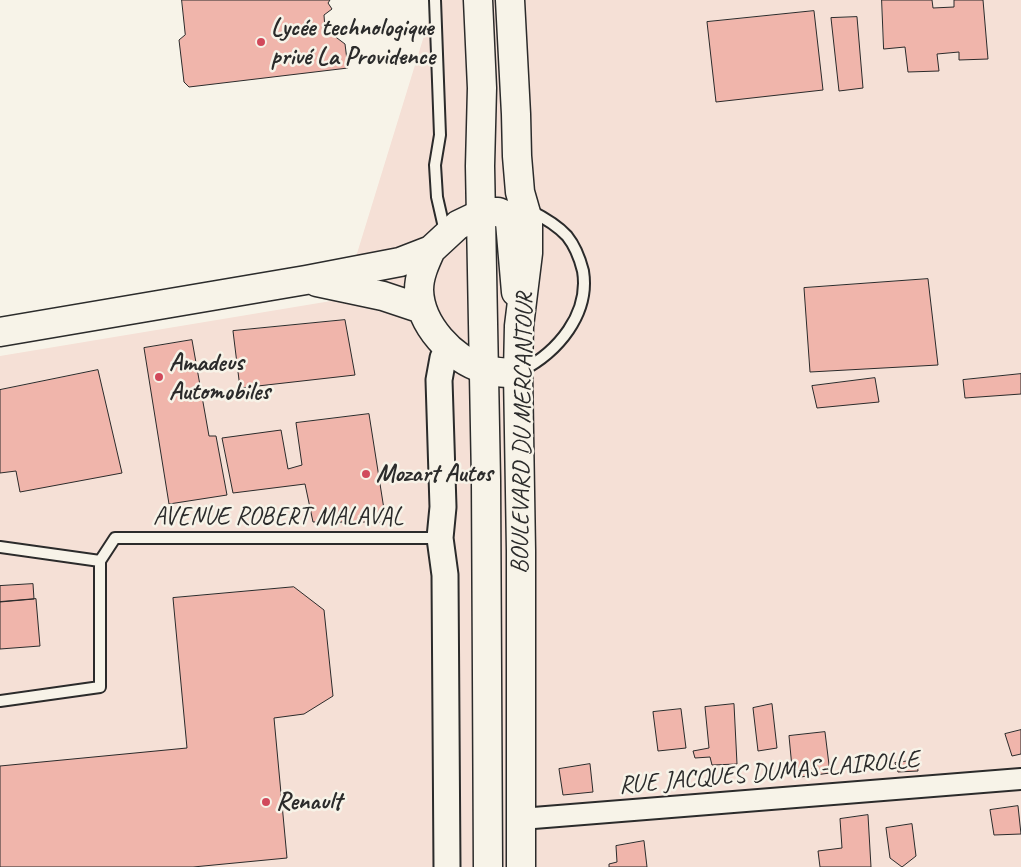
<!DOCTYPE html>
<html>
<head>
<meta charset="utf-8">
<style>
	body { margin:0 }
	canvas { display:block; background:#f7f3e8 }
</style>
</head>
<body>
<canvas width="1021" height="867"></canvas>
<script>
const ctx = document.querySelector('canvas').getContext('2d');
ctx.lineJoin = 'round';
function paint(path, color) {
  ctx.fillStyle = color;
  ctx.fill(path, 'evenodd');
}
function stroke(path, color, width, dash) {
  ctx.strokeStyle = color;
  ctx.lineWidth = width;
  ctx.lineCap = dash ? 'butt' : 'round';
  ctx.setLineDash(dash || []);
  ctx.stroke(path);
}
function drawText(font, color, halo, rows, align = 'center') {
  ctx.font = font + ' Caveat,sans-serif';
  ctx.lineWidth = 5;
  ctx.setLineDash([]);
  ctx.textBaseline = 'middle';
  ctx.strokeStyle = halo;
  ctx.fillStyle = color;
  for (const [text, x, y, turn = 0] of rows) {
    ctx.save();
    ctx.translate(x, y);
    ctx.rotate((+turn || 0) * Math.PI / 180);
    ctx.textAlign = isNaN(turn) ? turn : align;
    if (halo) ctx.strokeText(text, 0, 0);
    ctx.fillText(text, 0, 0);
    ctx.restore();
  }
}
paint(new Path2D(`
	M 435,0 L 1021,0 L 1021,867 L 0,867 L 0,356 L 343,299 Z`), '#f5e0d6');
const building = new Path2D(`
	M 182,0 L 330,0 L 328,3 L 332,9 L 324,15 L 325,29 L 345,44 L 348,68 L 189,87 L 184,82 L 179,40 L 185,35 Z
	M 882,0 L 932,0 L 933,8 L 954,7 L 954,0 L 983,0 L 988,59 L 959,60 L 959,52 L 937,54 L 939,71 L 908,72 L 905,47 L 884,49 Z
	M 814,11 L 823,90 L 716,102 L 707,22 Z
	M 857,17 L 863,88 L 839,91 L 831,18 Z
	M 928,279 L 938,365 L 810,372 L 804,288 Z
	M 345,320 L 355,375 L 240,388 L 233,331 Z
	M 192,340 L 209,436 L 216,436 L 227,495 L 169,504 L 144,348 Z
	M 98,370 L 122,473 L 20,492 L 16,471 L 0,473 L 0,390 Z
	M 1021,374 L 1021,394 L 965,398 L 963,380 Z
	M 875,378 L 879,402 L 817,408 L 812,386 Z
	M 369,414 L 386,522 L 313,522 L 305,484 L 233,493 L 222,438 L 281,430 L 288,469 L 302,465 L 296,423 Z
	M 33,584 L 34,599 L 0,602 L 0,586 Z
	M 294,587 L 324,610 L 333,696 L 304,714 L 274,718 L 287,858 L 193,867 L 0,867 L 0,766 L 187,748 L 173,598 Z
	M 36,599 L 40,646 L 0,649 L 0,602 Z
	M 734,704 L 737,764 L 712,765 L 710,757 L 695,758 L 693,751 L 709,748 L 705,707 Z
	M 772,704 L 777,748 L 758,751 L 753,708 Z
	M 681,709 L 686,748 L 658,751 L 653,712 Z
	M 1021,730 L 1021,754 L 1012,756 L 1005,734 Z
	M 825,732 L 830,773 L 793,778 L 789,736 Z
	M 917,760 L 918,771 L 898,772 L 895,763 Z
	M 590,764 L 593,792 L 563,795 L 559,769 Z
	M 1018,806 L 1021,834 L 994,835 L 990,810 Z
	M 868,815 L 871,867 L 820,867 L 818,851 L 842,848 L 840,819 Z
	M 912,824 L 916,856 L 902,867 L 890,858 L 886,828 Z
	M 644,841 L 647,867 L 609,867 L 609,864 L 617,862 L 616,846 Z`);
paint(building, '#f0b5ab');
stroke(building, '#2b2b2b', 1);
const service = new Path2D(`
	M 435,0 L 440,135 L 435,165 L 437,197 L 445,232
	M 521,371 C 558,352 590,314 583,271 C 580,259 575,246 567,236 C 557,225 543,217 529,210
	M 0,547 L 100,561 L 115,538 L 439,538
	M 0,701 L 100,687 L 100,561`);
const minor = new Path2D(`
	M 521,819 L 1021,779`);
const tertiary = new Path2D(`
	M 447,867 L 445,575 L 440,538 L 443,507 L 439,380 L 443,358 L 450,349`);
const secondary = new Path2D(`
	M 431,250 C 425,263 419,276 419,290 C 420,325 452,359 484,369 C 495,373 507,373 518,373
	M 317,282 L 383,296 L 422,309
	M 0,332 L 306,280 L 400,262 L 431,250 L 458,225 L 481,214 L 488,212 L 498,212 L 508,216 L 510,222 L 516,292`);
const primary = new Path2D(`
	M 478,0 L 482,88 L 480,166 L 486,480 L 488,867
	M 510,0 L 516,114 L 517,156 L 520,192 L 528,220 L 528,253 L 519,326 L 518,373 L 521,551 L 521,867`);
stroke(service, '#2b2b2b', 14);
stroke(minor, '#2b2b2b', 24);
stroke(tertiary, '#2b2b2b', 29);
stroke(secondary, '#2b2b2b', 31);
stroke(primary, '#2b2b2b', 31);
stroke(service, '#f7f3e8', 10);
stroke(minor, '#f7f3e8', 20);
stroke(tertiary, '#f7f3e8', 25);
stroke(secondary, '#f7f3e8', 28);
stroke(primary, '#f7f3e8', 28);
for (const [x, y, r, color] of [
	[261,42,5,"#d1495b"],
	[159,377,5,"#d1495b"],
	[366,474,5,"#d1495b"],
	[266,802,5,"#d1495b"]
]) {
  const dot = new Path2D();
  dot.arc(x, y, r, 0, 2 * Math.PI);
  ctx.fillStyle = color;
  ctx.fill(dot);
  stroke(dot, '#f7f3e8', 2);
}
drawText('bold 25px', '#2b2b2b', '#f7f3e8', [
	["Lycée technologique",271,28],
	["privé La Providence",271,57],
	["Amadeus",169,363],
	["Automobiles",169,392],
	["Mozart Autos",376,474],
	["Renault",276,802]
], 'left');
drawText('25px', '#2b2b2b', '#f7f3e8', [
	["BOULEVARD DU MERCANTOUR",523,433,-89],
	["AVENUE ROBERT MALAVAL",278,517],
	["RUE JACQUES DUMAS-LAIROLLE",769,773,-5]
]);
</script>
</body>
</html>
